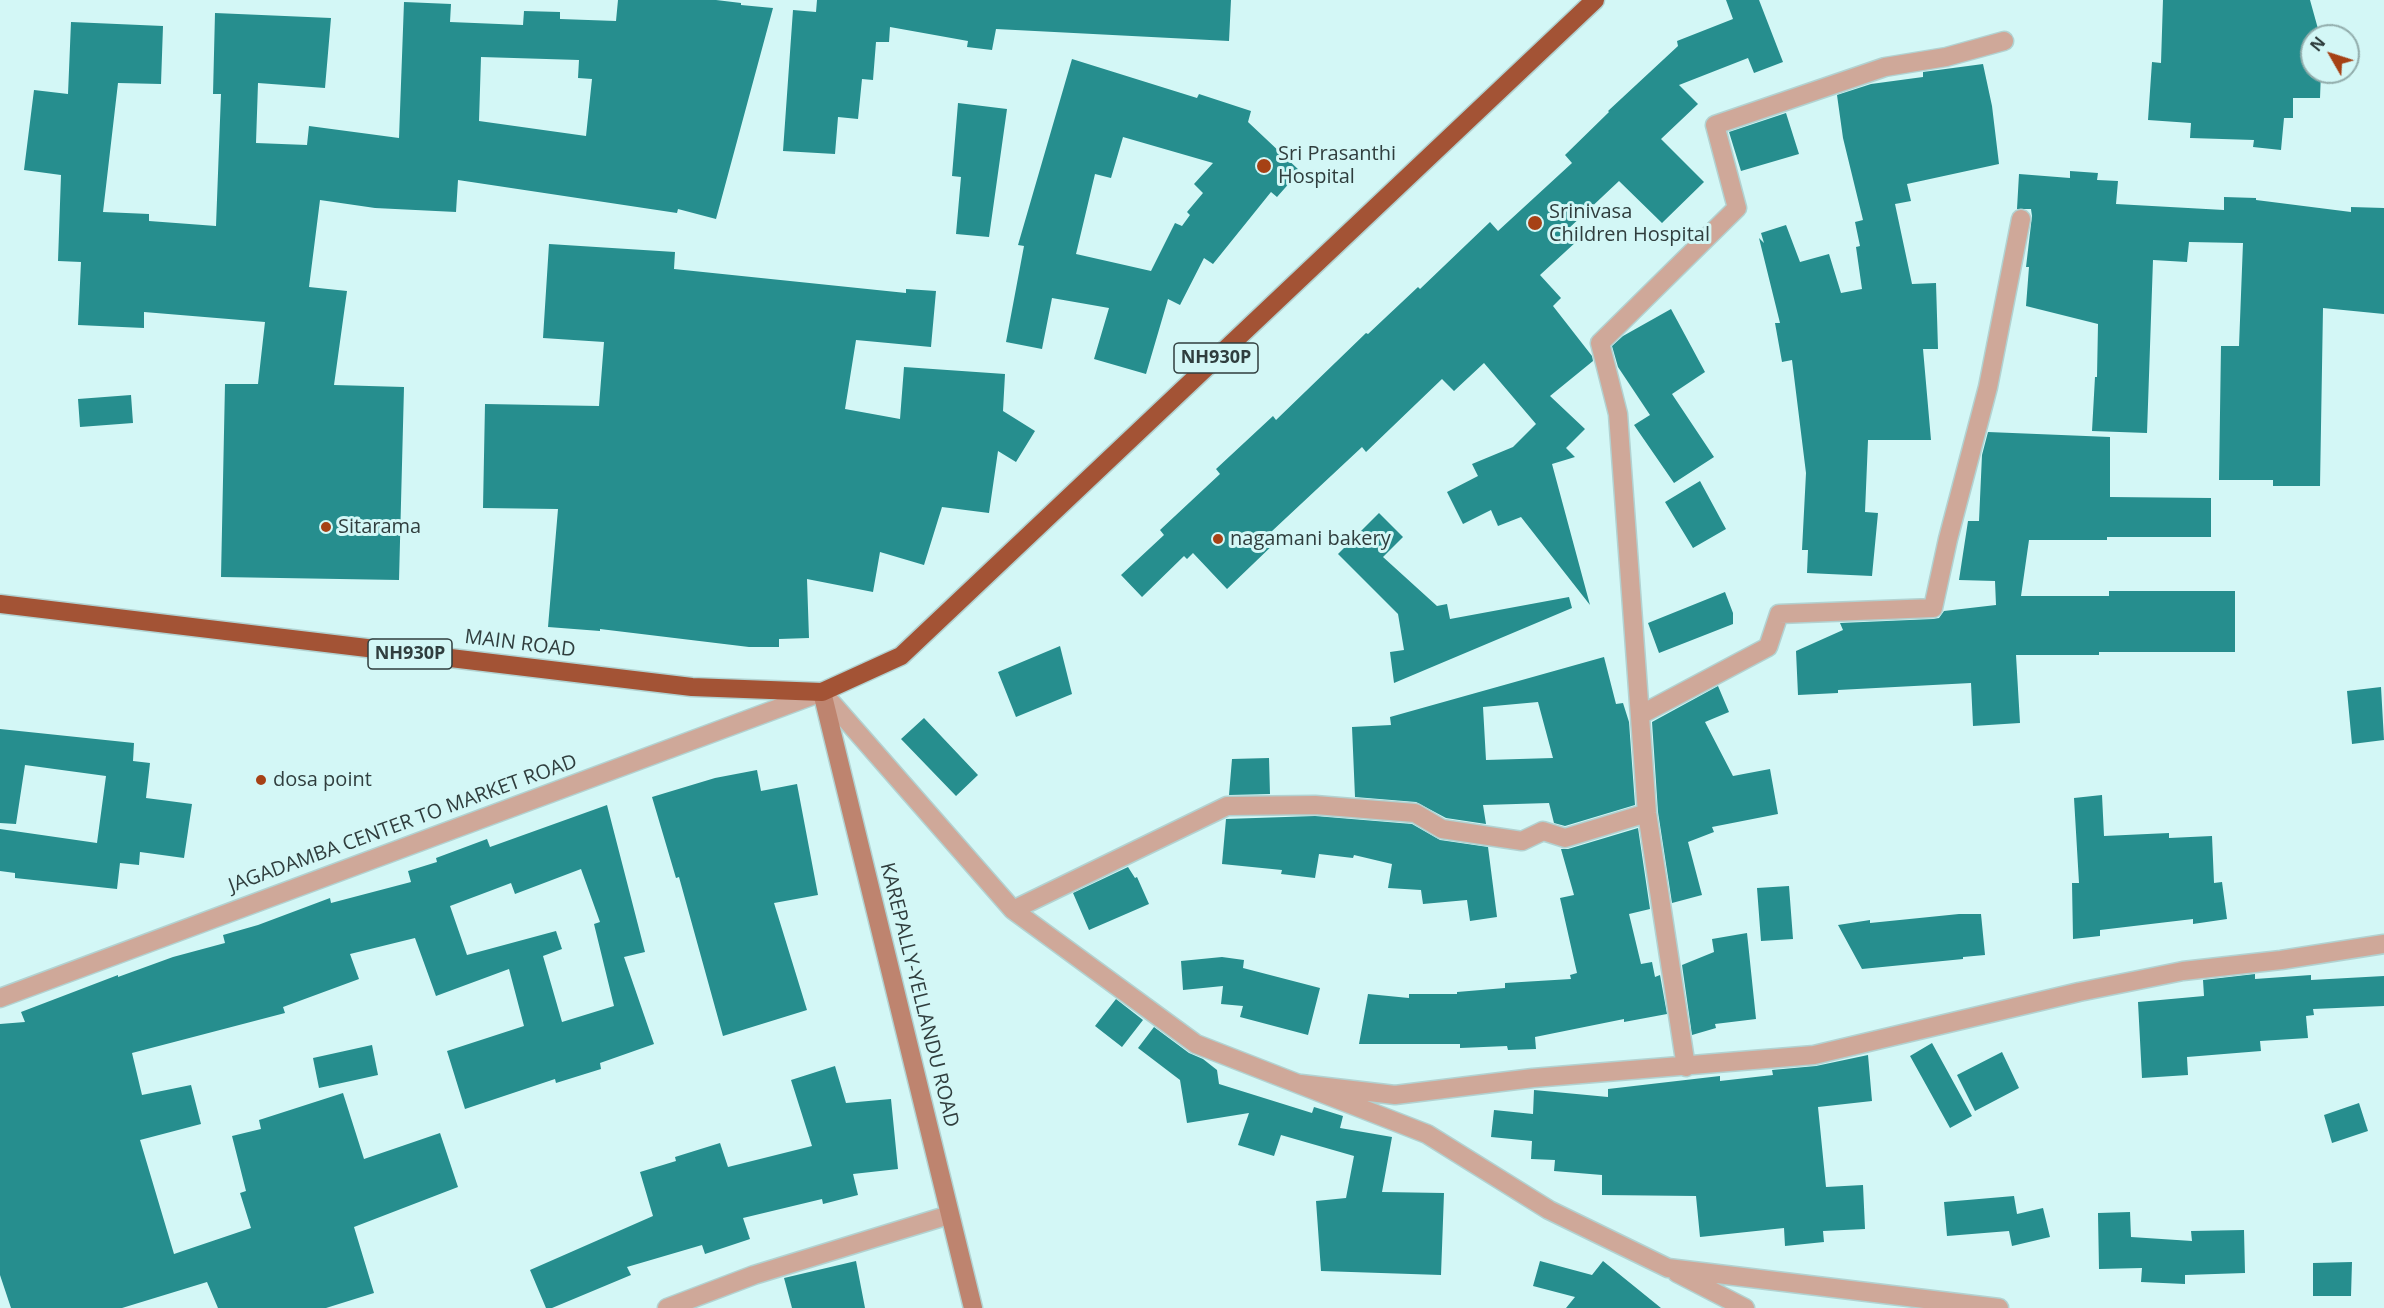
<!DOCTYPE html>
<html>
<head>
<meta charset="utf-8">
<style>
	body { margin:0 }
	#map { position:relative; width:2384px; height:1308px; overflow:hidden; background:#d3f7f6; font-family:"Open Sans",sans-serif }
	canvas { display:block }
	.north { position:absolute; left:2300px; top:24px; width:60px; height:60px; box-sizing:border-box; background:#d3f7f6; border:2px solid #92adac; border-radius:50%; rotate:309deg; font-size:16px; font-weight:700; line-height:24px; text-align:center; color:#303e3e }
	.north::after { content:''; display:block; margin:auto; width:21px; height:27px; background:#a64115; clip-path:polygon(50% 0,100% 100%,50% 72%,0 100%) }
</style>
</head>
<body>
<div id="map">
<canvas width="2384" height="1308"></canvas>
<div class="north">N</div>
</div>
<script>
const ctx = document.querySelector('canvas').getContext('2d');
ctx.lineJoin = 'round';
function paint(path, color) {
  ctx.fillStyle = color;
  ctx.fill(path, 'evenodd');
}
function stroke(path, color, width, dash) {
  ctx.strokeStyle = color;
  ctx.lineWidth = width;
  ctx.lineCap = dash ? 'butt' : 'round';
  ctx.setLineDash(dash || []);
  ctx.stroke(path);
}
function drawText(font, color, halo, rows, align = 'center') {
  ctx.font = font + ' "Open Sans",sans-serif';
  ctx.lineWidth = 6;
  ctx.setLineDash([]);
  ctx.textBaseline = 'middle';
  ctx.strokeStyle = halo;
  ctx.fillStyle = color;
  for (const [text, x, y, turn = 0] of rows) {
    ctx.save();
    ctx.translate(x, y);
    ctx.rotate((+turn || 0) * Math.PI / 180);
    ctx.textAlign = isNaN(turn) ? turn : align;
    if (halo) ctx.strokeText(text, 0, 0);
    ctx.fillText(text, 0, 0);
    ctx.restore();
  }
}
paint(new Path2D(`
	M 618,0 L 716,0 L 741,3 L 741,5 L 773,8 L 716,219 L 678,209 L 677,213 L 458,180 L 456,212 L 375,208 L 320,200 L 309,287 L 347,291 L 334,385 L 404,387 L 399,580 L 221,577 L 225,384 L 258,384 L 265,322 L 144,312 L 144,328 L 78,325 L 81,262 L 58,261 L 61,175 L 24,170 L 34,90 L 68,94 L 71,22 L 163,26 L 161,84 L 118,83 L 103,212 L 149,214 L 149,221 L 216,226 L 221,94 L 213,94 L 215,13 L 331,18 L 325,88 L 258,83 L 256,143 L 307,145 L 309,126 L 399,138 L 404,2 L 451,4 L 450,22 L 523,25 L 524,11 L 560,12 L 560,19 L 616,21 ZM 481,57 L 579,60 L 578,78 L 592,79 L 586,136 L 479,121 Z
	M 817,0 L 1231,0 L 1229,41 L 996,29 L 992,50 L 967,47 L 968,41 L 890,27 L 889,42 L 876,42 L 873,80 L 862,79 L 858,119 L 838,117 L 835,154 L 783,151 L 793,10 L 816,12 Z
	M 1726,0 L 1759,0 L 1783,62 L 1754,73 L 1748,58 L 1679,85 L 1698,104 L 1661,139 L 1704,182 L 1662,223 L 1619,181 L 1567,230 L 1577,241 L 1540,275 L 1561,298 L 1553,306 L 1592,356 L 1593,361 L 1550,396 L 1585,429 L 1566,448 L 1575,457 L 1552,464 L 1590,605 L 1521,517 L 1498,526 L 1491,510 L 1463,524 L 1447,492 L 1478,476 L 1472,464 L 1513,447 L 1536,424 L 1484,363 L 1454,391 L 1442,379 L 1366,452 L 1362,447 L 1271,532 L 1278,540 L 1227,589 L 1193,553 L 1187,559 L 1184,556 L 1142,597 L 1121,575 L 1164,535 L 1160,530 L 1220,474 L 1216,469 L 1273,416 L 1276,420 L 1366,333 L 1368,334 L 1418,287 L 1420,289 L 1490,222 L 1498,231 L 1572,163 L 1565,155 L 1609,112 L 1608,111 L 1678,46 L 1677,41 L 1733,19 Z
	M 2163,0 L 2310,0 L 2320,36 L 2312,36 L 2312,72 L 2321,72 L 2320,98 L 2293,98 L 2293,118 L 2284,118 L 2281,150 L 2253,147 L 2254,140 L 2190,138 L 2191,123 L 2148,120 L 2152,62 L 2161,63 Z
	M 1072,59 L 1197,98 L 1199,94 L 1251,111 L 1248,122 L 1300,171 L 1277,197 L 1271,192 L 1213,264 L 1204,258 L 1180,305 L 1168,299 L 1146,374 L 1094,359 L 1109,308 L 1052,298 L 1042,349 L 1006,342 L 1024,246 L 1018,245 ZM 1123,137 L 1213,163 L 1194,184 L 1203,193 L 1187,212 L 1190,215 L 1182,226 L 1175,223 L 1151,271 L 1076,254 L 1095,174 L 1111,178 Z
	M 1983,64 L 1992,106 L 1999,164 L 1907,184 L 1911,201 L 1895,204 L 1912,284 L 1936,283 L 1938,349 L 1923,349 L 1931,440 L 1868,440 L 1865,512 L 1878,513 L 1872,576 L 1807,573 L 1808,550 L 1802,550 L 1806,473 L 1792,360 L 1782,362 L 1775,323 L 1780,323 L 1759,238 L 1764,243 L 1761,233 L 1786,225 L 1800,262 L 1829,254 L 1841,293 L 1862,289 L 1856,247 L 1860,246 L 1855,222 L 1863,220 L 1843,138 L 1837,95 L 1871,84 L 1923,77 L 1923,72 Z
	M 958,103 L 1007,109 L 989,237 L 956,234 L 961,177 L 952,176 Z
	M 1786,113 L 1799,154 L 1741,171 L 1729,132 Z
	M 2070,171 L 2098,173 L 2097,180 L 2118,181 L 2116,204 L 2224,210 L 2224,197 L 2256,198 L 2256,200 L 2351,212 L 2351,207 L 2384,208 L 2384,314 L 2323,308 L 2320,486 L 2273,486 L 2273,480 L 2219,480 L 2221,346 L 2239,346 L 2243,243 L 2189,242 L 2187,262 L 2153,260 L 2147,433 L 2092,431 L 2095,377 L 2097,377 L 2098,324 L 2026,306 L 2029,267 L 2026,267 L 2032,216 L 2031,209 L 2017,209 L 2019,174 L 2070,178 Z
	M 549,244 L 675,252 L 674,269 L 906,293 L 906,289 L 936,291 L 931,347 L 856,340 L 845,409 L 900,419 L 904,367 L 1005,374 L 1003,411 L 1035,431 L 1016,462 L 998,451 L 989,513 L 942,507 L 924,565 L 880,552 L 873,592 L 807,579 L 809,638 L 779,639 L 779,647 L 749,647 L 600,629 L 600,631 L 548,627 L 558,509 L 483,508 L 485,404 L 599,406 L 604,342 L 543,338 Z
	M 1671,309 L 1705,372 L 1672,394 L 1714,457 L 1674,483 L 1634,425 L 1650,415 L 1618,367 L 1612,346 L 1623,336 Z
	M 131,395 L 133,423 L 80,427 L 78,399 Z
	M 1988,432 L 2110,437 L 2110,497 L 2211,498 L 2211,537 L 2107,537 L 2107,540 L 2029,540 L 2021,596 L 2109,596 L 2109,591 L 2235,591 L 2235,652 L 2099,652 L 2099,655 L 2016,655 L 2020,723 L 1973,726 L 1971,683 L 1838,690 L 1838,693 L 1798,695 L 1796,651 L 1843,630 L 1840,623 L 1933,619 L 1939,618 L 1944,611 L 1996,605 L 1995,581 L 1959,580 L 1968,521 L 1979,521 L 1982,455 Z
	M 1700,481 L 1726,529 L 1693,548 L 1665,502 Z
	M 1379,513 L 1403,537 L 1383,557 L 1437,606 L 1447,604 L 1450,619 L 1569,597 L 1572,608 L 1394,683 L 1390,652 L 1404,650 L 1398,614 L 1338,554 Z
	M 1725,592 L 1733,613 L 1733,624 L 1659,653 L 1648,623 Z
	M 1060,646 L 1072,694 L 1016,717 L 998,672 Z
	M 1604,657 L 1616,704 L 1623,703 L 1629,722 L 1635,805 L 1565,826 L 1554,823 L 1549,803 L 1483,805 L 1486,824 L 1446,818 L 1416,802 L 1355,797 L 1352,727 L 1391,725 L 1390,717 ZM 1538,702 L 1553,758 L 1486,760 L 1483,707 Z
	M 1718,686 L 1729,712 L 1705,722 L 1733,776 L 1770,769 L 1778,814 L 1712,827 L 1714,832 L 1688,842 L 1702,895 L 1672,903 L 1658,812 L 1652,722 Z
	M 2381,687 L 2384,740 L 2352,744 L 2347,691 Z
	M 924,718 L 978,775 L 956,796 L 901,739 Z
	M 0,729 L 134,743 L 133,761 L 150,763 L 146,798 L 192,804 L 184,858 L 140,852 L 139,865 L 120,863 L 117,889 L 15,878 L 15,873 L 0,871 L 0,829 L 97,843 L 106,776 L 25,765 L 16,824 L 0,823 Z
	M 1269,758 L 1270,794 L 1229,795 L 1232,759 Z
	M 757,770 L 761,791 L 797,784 L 818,895 L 774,903 L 807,1010 L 723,1036 L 679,877 L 676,878 L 652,797 L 715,778 Z
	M 2102,795 L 2104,836 L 2169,833 L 2169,838 L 2212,836 L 2214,883 L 2222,882 L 2227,919 L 2193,924 L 2193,919 L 2100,930 L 2100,936 L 2073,939 L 2072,883 L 2079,883 L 2074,798 Z
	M 607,805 L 645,952 L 624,957 L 654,1044 L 600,1063 L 601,1069 L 556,1083 L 555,1079 L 465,1109 L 447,1051 L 524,1026 L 509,969 L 436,996 L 415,938 L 350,954 L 359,979 L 283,1007 L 285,1013 L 132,1053 L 142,1095 L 191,1085 L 201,1124 L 140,1140 L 174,1254 L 251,1228 L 240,1193 L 246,1191 L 232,1136 L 261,1129 L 259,1120 L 343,1093 L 364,1159 L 440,1133 L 458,1187 L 354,1227 L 374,1293 L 326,1308 L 218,1308 L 207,1282 L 122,1308 L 11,1308 L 0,1275 L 0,1024 L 25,1022 L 21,1012 L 118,975 L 118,977 L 173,957 L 225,943 L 223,935 L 258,925 L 330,898 L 331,903 L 411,882 L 408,871 L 437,862 L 436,858 L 487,839 L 490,847 ZM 581,869 L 600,922 L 594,924 L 614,1006 L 562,1022 L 543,956 L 562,949 L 556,931 L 467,955 L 450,906 L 511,883 L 515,894 Z
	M 1315,816 L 1412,824 L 1440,840 L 1488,847 L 1497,917 L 1470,921 L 1467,900 L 1423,904 L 1421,890 L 1388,888 L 1392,864 L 1354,855 L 1353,858 L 1319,854 L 1315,878 L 1281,874 L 1282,870 L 1222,864 L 1226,819 Z
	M 1638,828 L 1650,909 L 1629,914 L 1641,964 L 1652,962 L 1655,977 L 1660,975 L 1667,1014 L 1624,1022 L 1624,1019 L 1535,1037 L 1536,1049 L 1508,1050 L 1507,1046 L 1460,1048 L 1460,1044 L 1359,1044 L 1368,994 L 1409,998 L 1409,994 L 1457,994 L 1457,992 L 1505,988 L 1505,983 L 1571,979 L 1570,975 L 1577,973 L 1560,898 L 1574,895 L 1561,849 L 1568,849 Z
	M 1128,867 L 1135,878 L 1137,877 L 1149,904 L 1089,930 L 1073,893 Z
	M 1789,886 L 1793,939 L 1761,941 L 1757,888 Z
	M 1959,914 L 1981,914 L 1985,955 L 1963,957 L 1963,959 L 1862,969 L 1838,925 L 1870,920 L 1870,923 Z
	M 1747,933 L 1756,1019 L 1715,1024 L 1716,1028 L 1692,1035 L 1682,965 L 1714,952 L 1712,939 Z
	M 1222,957 L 1244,960 L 1243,968 L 1320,988 L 1308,1035 L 1240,1017 L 1243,1006 L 1221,1004 L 1223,986 L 1183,990 L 1181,961 Z
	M 2255,974 L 2255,979 L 2311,975 L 2311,980 L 2384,976 L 2384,1006 L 2313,1009 L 2314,1015 L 2306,1016 L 2308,1038 L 2260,1041 L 2261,1051 L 2187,1057 L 2188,1075 L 2142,1078 L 2138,1002 L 2204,996 L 2203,980 Z
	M 1116,999 L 1143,1020 L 1122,1047 L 1095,1026 Z
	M 1154,1027 L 1189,1053 L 1203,1059 L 1217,1070 L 1219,1084 L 1312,1113 L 1314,1107 L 1343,1116 L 1340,1128 L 1392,1137 L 1382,1192 L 1444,1193 L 1441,1275 L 1321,1271 L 1316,1201 L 1346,1198 L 1354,1156 L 1281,1135 L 1274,1156 L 1238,1145 L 1249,1113 L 1187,1123 L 1180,1080 L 1138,1048 Z
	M 1932,1043 L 1972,1116 L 1950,1128 L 1910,1056 Z
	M 372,1045 L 378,1075 L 319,1088 L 313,1058 Z
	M 2002,1052 L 2019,1088 L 1975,1111 L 1957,1075 Z
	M 1868,1055 L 1872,1101 L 1818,1107 L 1826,1187 L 1863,1185 L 1865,1229 L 1823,1231 L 1824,1242 L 1785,1246 L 1784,1228 L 1700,1237 L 1696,1196 L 1602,1195 L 1602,1175 L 1554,1171 L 1555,1160 L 1531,1159 L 1532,1141 L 1491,1137 L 1494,1110 L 1533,1114 L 1534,1090 L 1608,1097 L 1608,1089 L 1720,1076 L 1720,1081 L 1773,1075 L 1772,1070 L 1816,1066 Z
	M 835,1066 L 846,1103 L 891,1099 L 898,1169 L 853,1174 L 858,1195 L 823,1204 L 822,1199 L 743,1218 L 750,1239 L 705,1254 L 702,1245 L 627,1267 L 631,1275 L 552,1308 L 546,1308 L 530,1270 L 653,1216 L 640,1172 L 676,1161 L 675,1157 L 720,1143 L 728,1167 L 812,1146 L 791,1080 Z
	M 2359,1103 L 2368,1131 L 2332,1143 L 2324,1115 Z
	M 2014,1196 L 2017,1214 L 2043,1208 L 2050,1237 L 2012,1246 L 2009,1231 L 1947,1236 L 1944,1202 Z
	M 2130,1212 L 2131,1237 L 2192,1241 L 2191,1231 L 2244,1230 L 2245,1273 L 2185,1275 L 2185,1284 L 2141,1282 L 2142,1268 L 2099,1269 L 2098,1213 Z
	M 856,1261 L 865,1308 L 792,1308 L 784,1278 Z
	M 1540,1261 L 1592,1275 L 1603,1261 L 1661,1308 L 1566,1308 L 1575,1297 L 1533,1286 Z
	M 2352,1262 L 2351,1296 L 2313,1296 L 2313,1263 Z`), '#268e8e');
const street = new Path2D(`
	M 1642,714 L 1768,647 L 1779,614 L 1933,608 L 1948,539 L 1988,387 L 2021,219
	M 1013,910 L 1196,1044 L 1427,1134 L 1549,1210 L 1668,1268 L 1999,1308
	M 0,998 L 822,692 L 1013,910 L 1227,806 L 1315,805 L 1415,813 L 1442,829 L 1522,841 L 1543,831 L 1565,838 L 1647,813
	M 1686,1067 L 1647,813 L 1618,414 L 1600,343 L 1737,208 L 1715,125 L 1885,67 L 1946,57 L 2004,41
	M 1301,1084 L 1395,1095 L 1533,1078 L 1814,1055 L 2079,992 L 2183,971 L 2281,960 L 2384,944
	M 1677,1273 L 1745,1308
	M 667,1308 L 754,1275 L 949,1215`);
const secondary = new Path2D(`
	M 822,692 L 973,1308`);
const highway = new Path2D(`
	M 0,604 L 692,687 L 822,692 L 901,656 L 1595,0`);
stroke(street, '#b2d2d1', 21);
stroke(secondary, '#b2d2d1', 21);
stroke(highway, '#b2d2d1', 21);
stroke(street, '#cfa899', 18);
stroke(secondary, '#be846f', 18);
stroke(highway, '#a35335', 18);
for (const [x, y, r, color] of [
	[1264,166,8,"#a64115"],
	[1535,223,8,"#a64115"],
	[326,527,6,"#a64115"],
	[1218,539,6,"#a64115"],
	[261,780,6,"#a64115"]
]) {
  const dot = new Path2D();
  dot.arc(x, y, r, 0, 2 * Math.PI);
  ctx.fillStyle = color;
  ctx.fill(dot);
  stroke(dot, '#d3f7f6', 2);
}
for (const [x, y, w] of [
	[1216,358,84],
	[410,654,84]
]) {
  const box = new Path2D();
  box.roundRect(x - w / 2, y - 15, w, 30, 4.5);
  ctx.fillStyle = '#d3f7f6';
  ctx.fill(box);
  stroke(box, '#303e3e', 1.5);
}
drawText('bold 18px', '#303e3e', null, [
	["NH930P",1216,358],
	["NH930P",410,654]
]);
drawText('20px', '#303e3e', '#d3f7f6', [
	["Sri Prasanthi",1278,154],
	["Hospital",1278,177],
	["Srinivasa",1549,212],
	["Children Hospital",1549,235],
	["Sitarama",338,527],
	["nagamani bakery",1230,539],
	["dosa point",273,780]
], 'left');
drawText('20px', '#303e3e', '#d3f7f6', [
	["MAIN ROAD",520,644,7],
	["JAGADAMBA CENTER TO MARKET ROAD",403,824,-20],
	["KAREPALLY-YELLANDU ROAD",919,995,76]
]);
</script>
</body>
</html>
